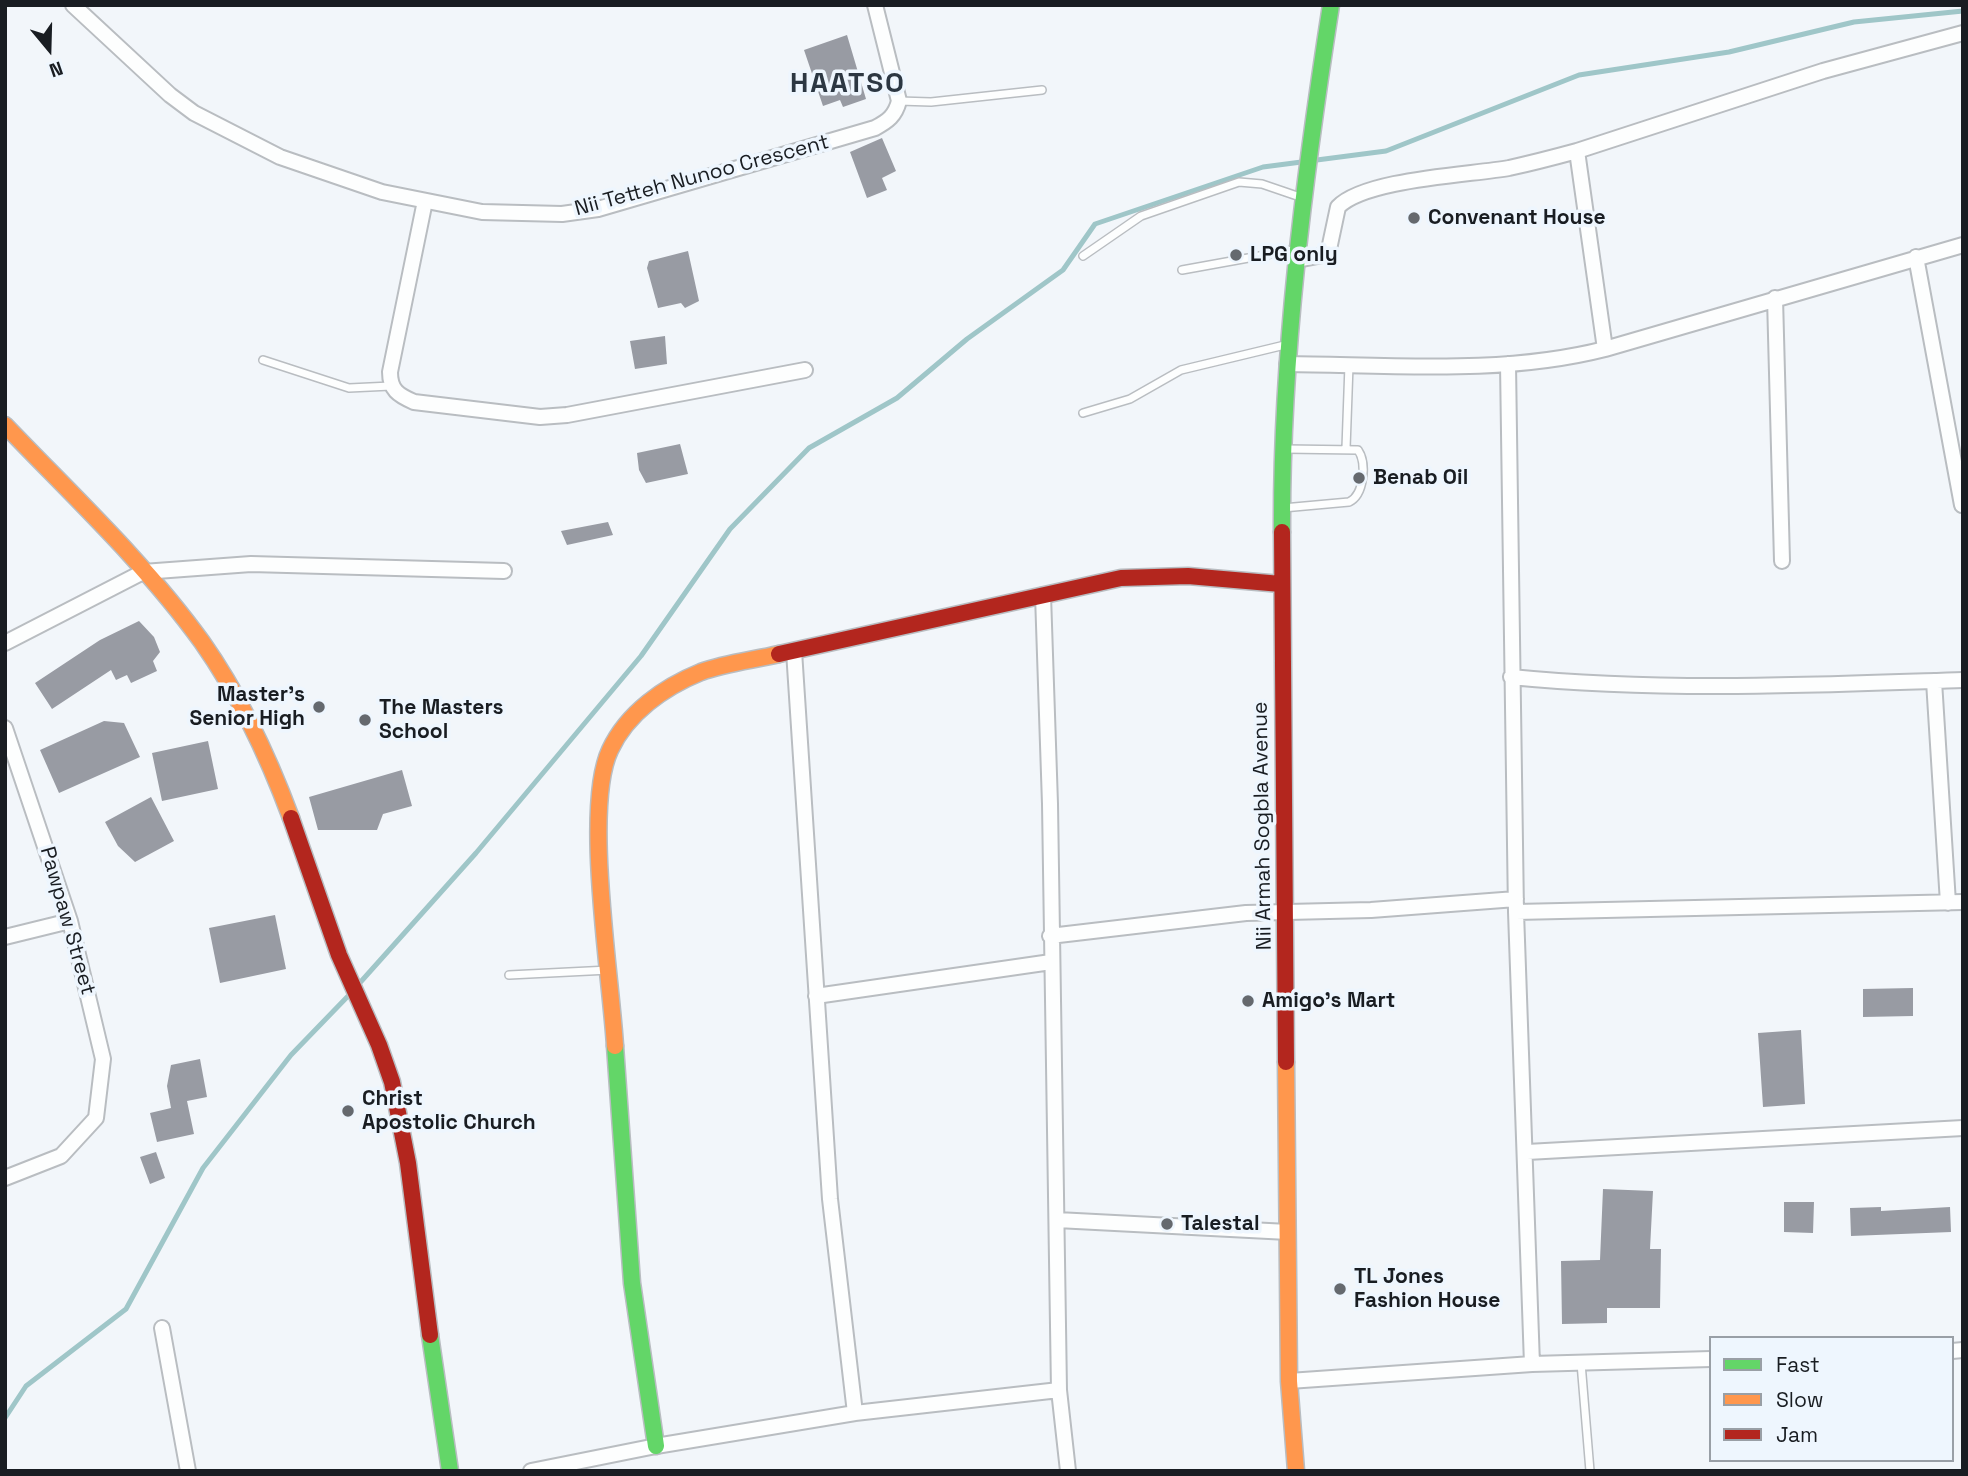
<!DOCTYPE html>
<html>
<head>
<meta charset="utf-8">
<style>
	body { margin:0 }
	#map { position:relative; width:1968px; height:1476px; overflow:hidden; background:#f2f6fa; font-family:"Space Grotesk",sans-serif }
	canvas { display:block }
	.frame { position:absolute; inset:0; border:7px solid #191d22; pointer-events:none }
	.legend { position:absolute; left:1709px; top:1336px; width:245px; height:126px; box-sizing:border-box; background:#eef6fe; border:2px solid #999fa6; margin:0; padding:9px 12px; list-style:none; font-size:21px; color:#191d22 }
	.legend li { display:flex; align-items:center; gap:14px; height:35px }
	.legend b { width:35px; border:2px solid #999fa6 }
	.north { position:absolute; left:14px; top:14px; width:70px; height:70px; -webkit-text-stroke:5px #eef6fe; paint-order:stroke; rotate:161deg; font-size:19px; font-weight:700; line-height:28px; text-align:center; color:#191d22 }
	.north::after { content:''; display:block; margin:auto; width:24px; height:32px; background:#191d22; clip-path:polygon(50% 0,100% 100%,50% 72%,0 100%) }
</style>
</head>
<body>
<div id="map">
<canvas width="1968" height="1476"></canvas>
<div class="frame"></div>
<ul class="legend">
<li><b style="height:9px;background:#63d668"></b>Fast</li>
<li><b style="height:9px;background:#ff974d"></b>Slow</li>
<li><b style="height:9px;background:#b3261e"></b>Jam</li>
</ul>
<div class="north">N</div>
</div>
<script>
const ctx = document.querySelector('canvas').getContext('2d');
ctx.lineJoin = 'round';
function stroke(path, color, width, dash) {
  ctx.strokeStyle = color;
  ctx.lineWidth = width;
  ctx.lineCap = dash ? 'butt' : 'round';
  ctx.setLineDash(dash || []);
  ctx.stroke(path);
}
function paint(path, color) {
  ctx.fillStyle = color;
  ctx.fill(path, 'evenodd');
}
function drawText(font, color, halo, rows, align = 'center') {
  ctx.font = font + ' "Space Grotesk",sans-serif';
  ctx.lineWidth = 7;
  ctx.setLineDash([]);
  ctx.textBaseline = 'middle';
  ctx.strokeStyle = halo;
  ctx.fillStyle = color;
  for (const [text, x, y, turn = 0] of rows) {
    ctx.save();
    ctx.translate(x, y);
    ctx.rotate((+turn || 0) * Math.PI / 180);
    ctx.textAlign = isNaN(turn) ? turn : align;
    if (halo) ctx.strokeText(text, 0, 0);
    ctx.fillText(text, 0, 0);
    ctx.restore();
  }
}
stroke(new Path2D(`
	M 357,986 L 476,853 L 641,656 L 730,529 L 809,448 L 897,398 L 967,339 L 1063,270 L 1095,224 L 1263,167 L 1386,151 L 1579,75 L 1729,52 L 1854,22 L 1963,11
	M 5,1418 L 26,1386 L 126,1309 L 203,1168 L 291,1055 L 350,994`), '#9fc6c8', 5);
paint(new Path2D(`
	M 847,35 L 866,99 L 843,107 L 840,100 L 823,106 L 804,50 Z
	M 882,138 L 896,171 L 882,178 L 887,190 L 867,198 L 850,152 Z
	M 688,251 L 699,301 L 685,308 L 681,303 L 658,308 L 647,268 L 649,261 Z
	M 665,336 L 667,364 L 635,369 L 630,341 Z
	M 680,444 L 688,474 L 646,483 L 639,470 L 637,453 Z
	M 608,522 L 613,535 L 567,545 L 561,531 Z
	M 139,621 L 154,637 L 160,652 L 153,661 L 157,671 L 131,683 L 127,675 L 116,680 L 111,670 L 52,709 L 35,683 L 100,640 Z
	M 104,721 L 124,723 L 140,757 L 59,793 L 40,750 Z
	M 208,741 L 218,789 L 162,801 L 152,753 Z
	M 402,770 L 412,806 L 383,814 L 377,830 L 318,830 L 309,797 Z
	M 151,797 L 174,841 L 135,862 L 118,846 L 105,822 Z
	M 275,915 L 286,969 L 220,983 L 209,928 Z
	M 1913,988 L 1913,1016 L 1863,1017 L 1863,989 Z
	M 1801,1030 L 1805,1104 L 1763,1107 L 1758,1033 Z
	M 200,1059 L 207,1097 L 187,1101 L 194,1134 L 157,1142 L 150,1113 L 171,1108 L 167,1086 L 171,1065 Z
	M 156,1152 L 165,1178 L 150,1184 L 140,1157 Z
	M 1603,1189 L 1653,1191 L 1650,1249 L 1661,1249 L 1660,1308 L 1607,1308 L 1607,1323 L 1562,1324 L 1561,1261 L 1600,1260 Z
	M 1784,1202 L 1814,1202 L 1813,1233 L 1784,1232 Z
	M 1881,1207 L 1881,1211 L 1950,1207 L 1951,1232 L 1851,1236 L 1850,1208 Z`), '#989ba3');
const lane = new Path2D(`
	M 899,101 L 931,102 L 1042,90
	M 1083,256 L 1141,216 L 1239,182 L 1262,184 L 1303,198
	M 1182,270 L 1298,249
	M 263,360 L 349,388 L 391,386
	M 1083,413 L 1130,399 L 1181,370 L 1289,344
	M 1346,448 L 1349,365
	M 1283,508 L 1349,502 C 1364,495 1367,463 1358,450 L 1285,449
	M 509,975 L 609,970
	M 1581,1363 L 1590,1471`);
const street = new Path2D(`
	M 73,5 L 170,95 L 194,113 L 280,157 L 382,192 L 482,212 L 562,214 L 598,209 L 875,128 C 888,121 895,116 899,101 L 875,5
	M 425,201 L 390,372 C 390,390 398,395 414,402 L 540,417 L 567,415 L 805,370
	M 1916,257 L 1962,505
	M 1297,260 L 1328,254 L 1338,207 C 1365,179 1469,175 1509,168 C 1532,163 1555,157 1577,151
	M 1775,298 L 1782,561
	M 1605,349 L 1577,151 L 1823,71 L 1963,33
	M 1287,364 C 1392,365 1503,375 1605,349 L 1963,245
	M 1508,364 L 1516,912 L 1532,1364
	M 1043,595 L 1050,804 L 1059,1390 L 1068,1471
	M 5,643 L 143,572 L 251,564 L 504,571
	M 794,651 L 830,1199 L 855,1413
	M 1511,677 C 1662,692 1812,685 1963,680
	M 1934,681 L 1948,903
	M 5,728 L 70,921 L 103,1059 L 96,1118 L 61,1156 L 5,1178
	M 1516,912 L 1963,902
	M 1050,936 L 1246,913 L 1371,910 L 1516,899
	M 5,937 L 70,921
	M 816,996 L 1051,962
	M 1527,1152 L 1963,1128
	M 1057,1220 L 1288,1232
	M 162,1328 L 188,1471
	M 1952,1351 L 1963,1350
	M 1289,1381 L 1532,1364 L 1711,1359
	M 531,1471 L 656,1446 L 855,1413 L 1059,1390`);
const fast = new Path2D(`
	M 1282,532 C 1281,357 1304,178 1331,5
	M 615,1046 L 632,1283 L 656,1446
	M 430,1335 L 450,1471`);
const slow = new Path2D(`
	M 5,425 C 72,495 145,563 202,642 C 240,696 268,756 291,818
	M 615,1046 C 611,977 583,807 610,750 C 627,713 664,687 701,672 C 725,663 754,660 779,654
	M 1286,1062 L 1289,1381 L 1296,1471`);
const jam = new Path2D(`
	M 1282,532 L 1286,1062
	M 779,654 L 1121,578 L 1188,576 L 1281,584
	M 291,818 L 339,955 L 379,1045 L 392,1082 L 408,1163 L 430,1335`);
stroke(lane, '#b9bdc1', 10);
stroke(street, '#b9bdc1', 18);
stroke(fast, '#b9bdc1', 19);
stroke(slow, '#b9bdc1', 19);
stroke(jam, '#b9bdc1', 19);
stroke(lane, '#fdfefe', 7);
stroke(street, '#fdfefe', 14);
stroke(fast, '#63d668', 16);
stroke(slow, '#ff974d', 16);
stroke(jam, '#b3261e', 16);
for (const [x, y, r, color] of [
	[1414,218,7,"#65696e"],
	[1236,255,7,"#65696e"],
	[1359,478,7,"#65696e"],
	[319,707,7,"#65696e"],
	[365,720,7,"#65696e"],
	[1248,1001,7,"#65696e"],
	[348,1111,7,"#65696e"],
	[1167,1224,7,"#65696e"],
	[1340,1289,7,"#65696e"]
]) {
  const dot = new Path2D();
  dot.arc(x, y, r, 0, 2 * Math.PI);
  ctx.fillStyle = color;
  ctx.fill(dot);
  stroke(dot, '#eef6fe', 2.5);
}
drawText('21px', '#191d22', '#eef6fe', [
	["Nii Tetteh Nunoo Crescent",702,176,-15],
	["Nii Armah Sogbla Avenue",1263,826,-91],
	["Pawpaw Street",67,921,74]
]);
drawText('bold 21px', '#191d22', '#eef6fe', [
	["Convenant House",1428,218],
	["LPG only",1250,255],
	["Benab Oil",1373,478],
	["Master’s",305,695,"right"],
	["Senior High",305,719,"right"],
	["The Masters",379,708],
	["School",379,732],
	["Amigo's Mart",1262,1001],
	["Christ",362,1099],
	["Apostolic Church",362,1123],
	["Talestal",1181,1224],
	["TL Jones",1354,1277],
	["Fashion House",1354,1301]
], 'left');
ctx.letterSpacing = '2px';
drawText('bold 28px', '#2c3742', '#eef6fe', [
	["HAATSO",848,84]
]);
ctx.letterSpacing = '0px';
</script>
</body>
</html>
